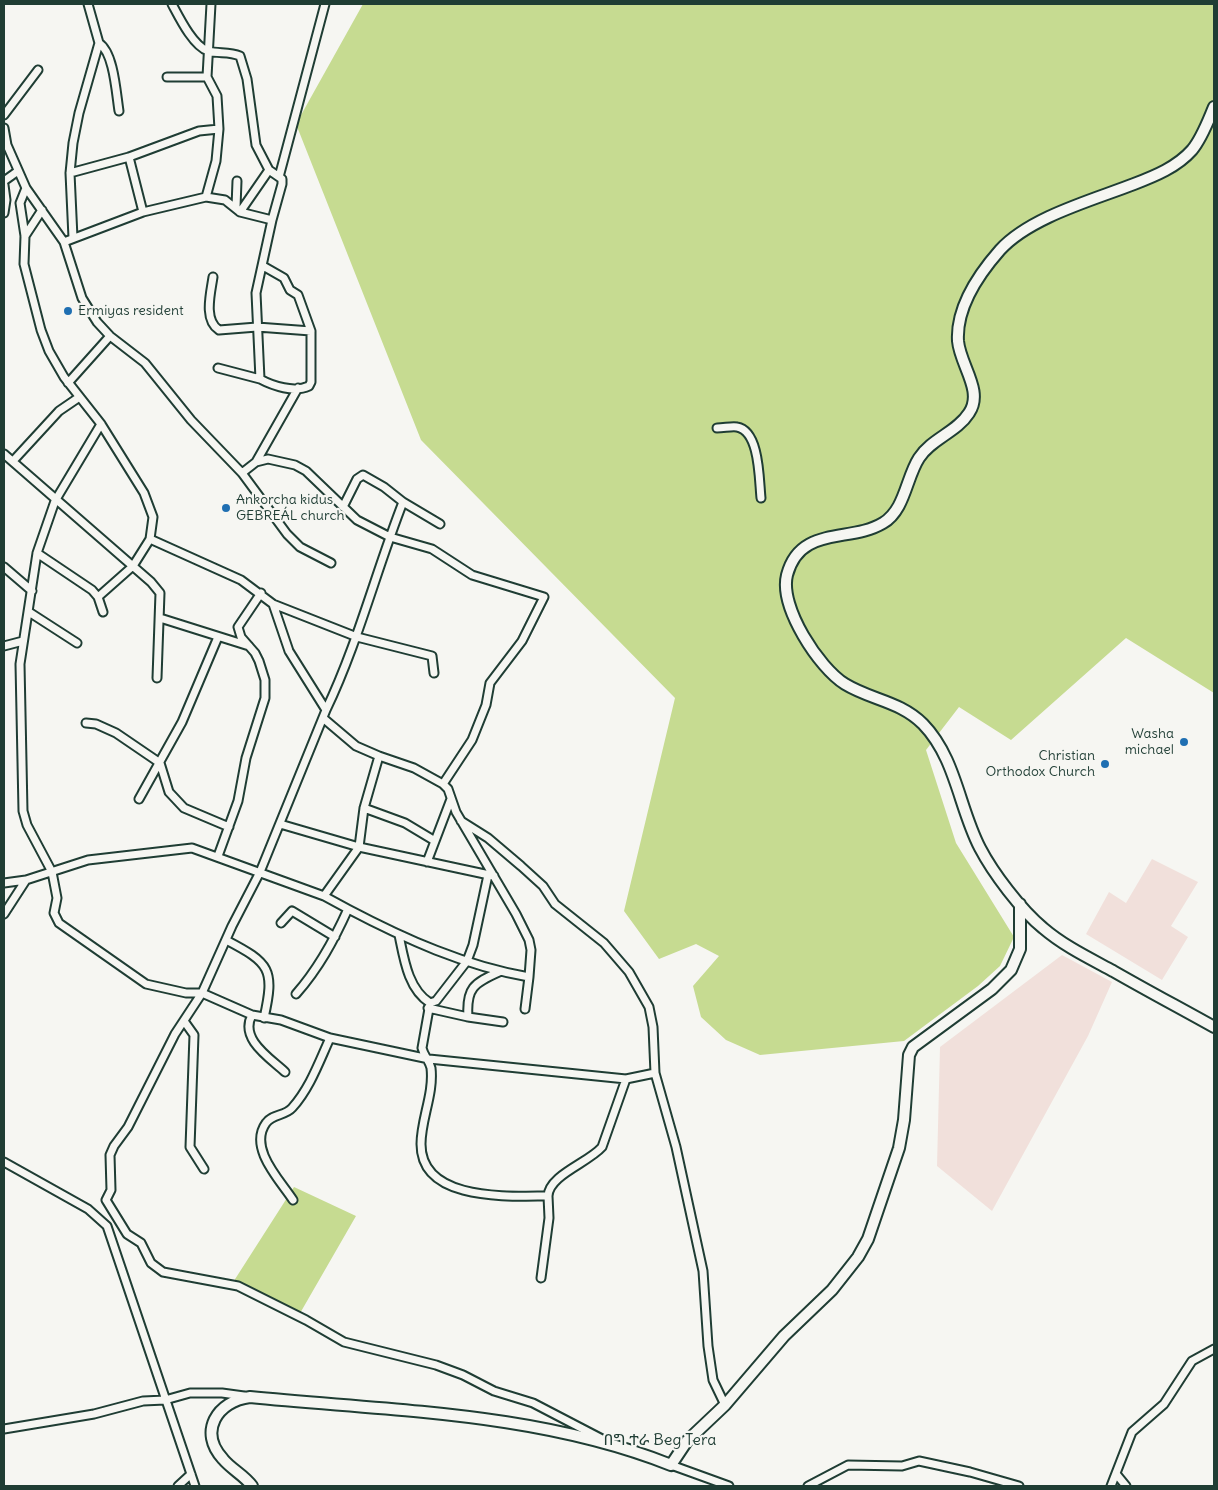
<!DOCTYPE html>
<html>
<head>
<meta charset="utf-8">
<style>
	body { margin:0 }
	#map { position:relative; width:1218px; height:1490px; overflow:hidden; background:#f6f6f2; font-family:Delius,sans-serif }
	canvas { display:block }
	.frame { position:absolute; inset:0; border:5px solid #1f3d34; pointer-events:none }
</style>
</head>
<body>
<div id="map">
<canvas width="1218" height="1490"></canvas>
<div class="frame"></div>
</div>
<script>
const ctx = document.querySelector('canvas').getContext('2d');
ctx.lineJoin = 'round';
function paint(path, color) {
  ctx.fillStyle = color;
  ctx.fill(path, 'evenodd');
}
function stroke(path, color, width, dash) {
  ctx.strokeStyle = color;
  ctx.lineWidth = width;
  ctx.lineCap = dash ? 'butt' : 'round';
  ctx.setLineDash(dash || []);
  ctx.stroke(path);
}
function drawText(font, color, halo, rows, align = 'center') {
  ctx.font = font + ' Delius,"Noto Sans Ethiopic",sans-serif';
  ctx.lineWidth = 4.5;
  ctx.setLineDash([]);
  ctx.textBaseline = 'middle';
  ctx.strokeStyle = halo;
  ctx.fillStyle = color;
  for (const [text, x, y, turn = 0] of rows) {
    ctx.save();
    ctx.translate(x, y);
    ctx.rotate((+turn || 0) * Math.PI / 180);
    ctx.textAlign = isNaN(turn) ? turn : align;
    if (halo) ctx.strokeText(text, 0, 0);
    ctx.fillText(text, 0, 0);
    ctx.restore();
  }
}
paint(new Path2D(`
	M 1152,859 L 1198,882 L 1171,926 L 1188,937 L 1162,980 L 1086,934 L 1109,892 L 1126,903 Z
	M 1062,955 L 1112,982 L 1088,1036 L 992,1211 L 937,1166 L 940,1047 Z`), '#f1e0db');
paint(new Path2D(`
	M 363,4 L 1214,4 L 1214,693 L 1126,638 L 1011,740 L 959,707 L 926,750 L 956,843 L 1014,937 L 1000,966 L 978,986 L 904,1041 L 760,1055 L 726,1040 L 701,1017 L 693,986 L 719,956 L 696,944 L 659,959 L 624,911 L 675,698 L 421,440 L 296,124 Z
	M 294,1187 L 356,1216 L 299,1315 L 230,1287 Z`), '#c6db91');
const street = new Path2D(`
	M 172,4 C 179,17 193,46 208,51 C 219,54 229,51 240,56 L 247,79 L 256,145 L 269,170 L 240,212 L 225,200 L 206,197
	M 99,43 C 114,53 116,92 119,111
	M 167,77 L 207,77
	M 4,115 L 38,70
	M 4,128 L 7,145 L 26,188 L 20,203 L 25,236 L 24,264 L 41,330 L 49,351 L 64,377 L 101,424 L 144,493 L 153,517 L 150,539 L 241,580 L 273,604 L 357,637 L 432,656 L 434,673
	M 129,157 L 199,131 L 219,129
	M 70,173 L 129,157 L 143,212
	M 279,177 L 325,4
	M 4,181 L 18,171
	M 4,185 L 6,200 L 4,213
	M 26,188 L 64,242 L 82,298 L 97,322 L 110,336 L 145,363 L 191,420 L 242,473 L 287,534 L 300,547 L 331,563
	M 236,207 L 237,181
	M 240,212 L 272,220 L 282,184 L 282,179 L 269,170
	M 25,236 L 42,210
	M 73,238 L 70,173 L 73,143 L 79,113 L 99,43 L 88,4
	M 64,242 L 143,212 L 206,197 L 216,161 L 219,129 L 217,96 L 207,77 L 211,4
	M 263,266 L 284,278 L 290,290 L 298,295 L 311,331
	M 213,277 C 211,292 203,320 219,330 L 257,327 L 311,331 L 311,382 L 309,386 C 294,393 273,386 260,379
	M 218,368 L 260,379 L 256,293 L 272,220
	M 68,383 L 110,336
	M 101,424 L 55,501 L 37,553 L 20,664 L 23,811 L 27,825 L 52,872 L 57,898 L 54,913 L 59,923 L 146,984 L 186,993 L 202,993 L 252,1015 L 281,1020 L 330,1038 L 429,1059 L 626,1079
	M 717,428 C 724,428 732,426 737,427 C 760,431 759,480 761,498
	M 4,454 L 151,582 L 160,593 L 157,678
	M 13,461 L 59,411 L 78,398
	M 256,462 L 298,388
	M 242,473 L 256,462 L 268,459 L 295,465 L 306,471 L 357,520 L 390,537 L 432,549 L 472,575 L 544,597 L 522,641 L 490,683 L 486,705 L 472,740 L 443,784
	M 403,502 L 440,524
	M 37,553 L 92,590 L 98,597 L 103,612
	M 4,567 L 32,591
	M 98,597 L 133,566 L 150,539
	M 273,604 L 289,651 L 326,710 L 260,872 L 232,926 L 202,993 L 175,1034 L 128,1127 L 114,1146 L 110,1155 L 111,1190 L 106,1200 L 127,1234 L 141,1243 L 151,1263 L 163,1272 L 238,1286 L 306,1320 L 344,1342 L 436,1365 L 463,1375 L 494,1391 L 533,1403 L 606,1441
	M 29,612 L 77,643
	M 160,618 L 249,646
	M 4,646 L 23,641
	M 326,710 C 358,643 376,571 403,502 L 384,487 L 363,475 L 357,479 L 343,507
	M 323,718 L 356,746 L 379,756
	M 86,723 L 96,724 L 116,733 L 160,763 L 169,792 L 184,808 L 229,827
	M 139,799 L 182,722 L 218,637
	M 364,808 L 405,823 L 435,841
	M 461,821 L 488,838 L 521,866 L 543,886 L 555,904 L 604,943 L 629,972 L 649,1007 L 653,1027 L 655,1073 L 676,1147 L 703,1271 L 708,1346 L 713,1380 L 725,1405
	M 280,824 L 359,847 L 364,808 L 379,756 L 414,768 L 443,784 L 448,789 L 456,812 L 516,914 L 529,940 L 531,950 L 529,977
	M 218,856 L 238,801 L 246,758 L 265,698 L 265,680 L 259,661 L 255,653 L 241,637 L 238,627 L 261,593
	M 427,862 L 451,799
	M 4,883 L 26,880
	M 348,909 C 405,939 465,966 529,977 L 525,1009
	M 4,914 L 26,880 L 88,860 L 192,848 L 324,896
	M 281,923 L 292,911 L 335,937
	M 399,935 C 404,959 408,989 430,1003 L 422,1048 C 424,1056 429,1060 431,1068 C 434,1094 421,1119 421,1144 C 421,1202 509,1196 548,1196 L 549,1218 L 541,1278
	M 226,940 C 270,963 275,969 264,1018
	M 296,994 C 319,968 334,940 348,909 L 324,896 L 359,847 L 494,876
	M 430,1003 L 436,1001 L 467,961 L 473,945 L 488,875
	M 428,1008 L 468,1017 L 503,1022
	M 252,1015 C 239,1039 270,1058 285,1072
	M 468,1017 C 466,988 474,983 499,972
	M 184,1021 L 194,1035 L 190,1147 L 204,1169
	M 4,1162 L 88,1209 L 107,1226 L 195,1486
	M 548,1196 C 549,1175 588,1163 602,1147 L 626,1079 L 655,1073
	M 293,1200 C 280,1180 248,1148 266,1123 C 272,1114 285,1116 292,1108 C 310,1088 319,1062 330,1038
	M 4,1429 L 94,1414 L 143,1401 L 165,1400 L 190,1393 L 222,1393 L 244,1396
	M 671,1465 L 729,1486
	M 1117,1475 L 1126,1486
	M 178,1486 L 191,1474
	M 808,1486 L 848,1465 L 902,1466 L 919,1461 L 970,1472 L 1019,1486
	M 1111,1486 L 1132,1432 L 1164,1404 L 1192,1361 L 1214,1349`);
const secondary = new Path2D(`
	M 1214,107 C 1208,121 1202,138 1192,150 C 1177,167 1155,176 1134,184 C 1093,200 1030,217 1000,250 C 978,275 956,307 958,341 C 960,365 984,391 969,413 C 957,432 931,439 919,458 C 906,478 905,510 883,523 C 850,543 800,525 787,575 C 779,607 819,668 845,684 C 871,700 900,701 923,724 C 956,758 959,808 980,848 C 993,873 1021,910 1043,928 C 1064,946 1089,958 1113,971 C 1146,990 1180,1008 1214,1027
	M 252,1486 C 244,1475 231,1469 223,1459 C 198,1432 217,1401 250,1397 C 391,1411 538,1412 671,1465 L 687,1441 L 725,1405 L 784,1336 L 832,1290 L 858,1257 L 868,1239 L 899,1148 L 904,1120 L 909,1055 L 913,1047 L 992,989 L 1011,970 L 1020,949 L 1020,904`);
stroke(street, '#1f3d34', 11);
stroke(secondary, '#1f3d34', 14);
stroke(street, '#f6f6f2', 7);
stroke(secondary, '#f6f6f2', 10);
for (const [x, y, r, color] of [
	[68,311,5,"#1f6fb2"],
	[226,508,5,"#1f6fb2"],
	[1184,742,5,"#1f6fb2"],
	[1105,764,5,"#1f6fb2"]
]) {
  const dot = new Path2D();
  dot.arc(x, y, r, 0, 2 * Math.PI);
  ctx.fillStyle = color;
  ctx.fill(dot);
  stroke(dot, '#f6f6f2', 2);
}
drawText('14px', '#1f3d34', '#f6f6f2', [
	["Ermiyas resident",78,311],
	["Ankorcha kidus",236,500],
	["GEBREÁL church",236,516],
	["Washa",1174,734,"right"],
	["michael",1174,750,"right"],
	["Christian",1095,756,"right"],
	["Orthodox Church",1095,772,"right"]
], 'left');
drawText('16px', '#1f3d34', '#f6f6f2', [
	["በግ ተራ Beg Tera",660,1440]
]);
</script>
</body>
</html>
